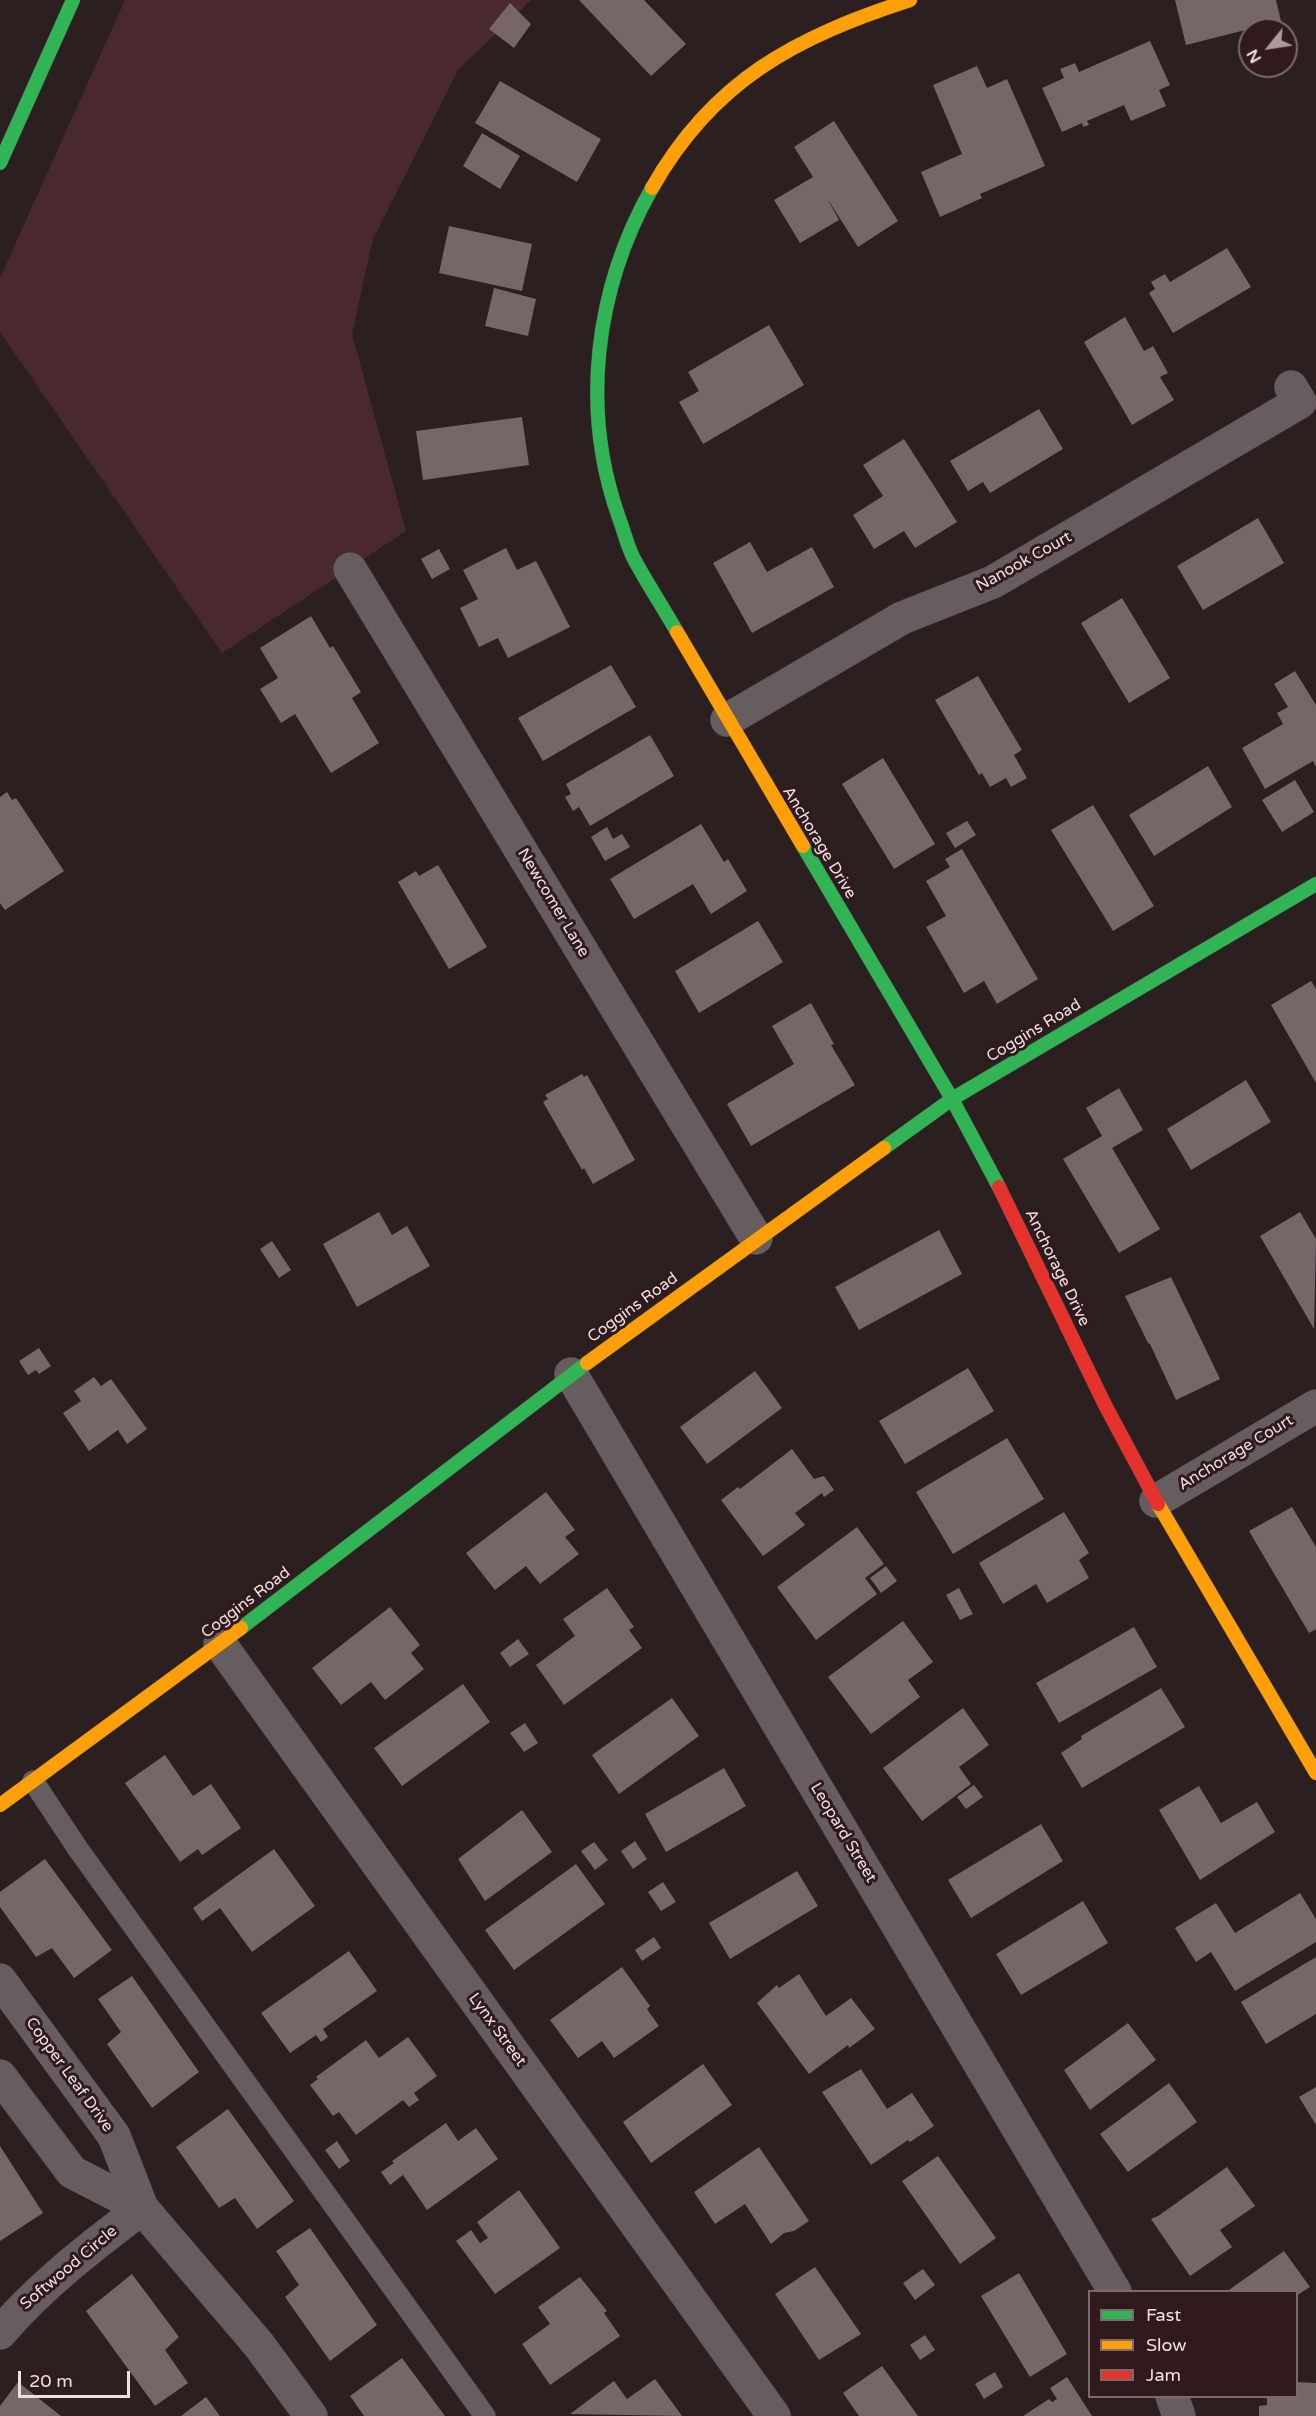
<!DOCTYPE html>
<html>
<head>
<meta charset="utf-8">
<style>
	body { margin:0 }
	#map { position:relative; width:1316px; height:2416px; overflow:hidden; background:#2b1f20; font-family:"Varela Round",sans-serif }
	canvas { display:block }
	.legend { position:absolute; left:1088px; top:2290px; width:210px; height:108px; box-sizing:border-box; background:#301a1d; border:2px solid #7c696b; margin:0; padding:8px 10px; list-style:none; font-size:18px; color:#efdfe1 }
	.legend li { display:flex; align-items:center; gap:12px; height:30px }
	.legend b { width:30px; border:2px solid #7c696b }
	.north { position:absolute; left:1238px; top:18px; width:60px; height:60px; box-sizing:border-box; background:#301a1d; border:2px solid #7c696b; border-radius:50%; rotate:240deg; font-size:16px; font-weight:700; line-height:24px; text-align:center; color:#efdfe1 }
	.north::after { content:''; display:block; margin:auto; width:21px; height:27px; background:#aa9c9d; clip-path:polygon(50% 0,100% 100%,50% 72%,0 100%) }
	.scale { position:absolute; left:18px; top:2371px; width:112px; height:27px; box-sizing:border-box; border:3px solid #efdfe1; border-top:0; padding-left:8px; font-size:18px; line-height:21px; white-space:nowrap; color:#efdfe1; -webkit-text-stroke:4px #301a1d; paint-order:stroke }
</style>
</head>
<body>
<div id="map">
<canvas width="1316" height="2416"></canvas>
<ul class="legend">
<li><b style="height:8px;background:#30b455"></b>Fast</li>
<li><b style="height:8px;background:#ff9f0a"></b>Slow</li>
<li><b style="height:8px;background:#e5322d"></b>Jam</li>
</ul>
<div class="north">N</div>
<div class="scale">20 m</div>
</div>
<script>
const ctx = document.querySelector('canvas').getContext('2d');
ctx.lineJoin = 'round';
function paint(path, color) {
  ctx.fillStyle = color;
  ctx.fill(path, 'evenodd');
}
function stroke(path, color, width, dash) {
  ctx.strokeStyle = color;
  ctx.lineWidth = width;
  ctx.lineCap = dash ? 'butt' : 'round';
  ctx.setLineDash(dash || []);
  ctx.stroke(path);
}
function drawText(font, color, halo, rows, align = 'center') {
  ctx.font = font + ' "Varela Round",sans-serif';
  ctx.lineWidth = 6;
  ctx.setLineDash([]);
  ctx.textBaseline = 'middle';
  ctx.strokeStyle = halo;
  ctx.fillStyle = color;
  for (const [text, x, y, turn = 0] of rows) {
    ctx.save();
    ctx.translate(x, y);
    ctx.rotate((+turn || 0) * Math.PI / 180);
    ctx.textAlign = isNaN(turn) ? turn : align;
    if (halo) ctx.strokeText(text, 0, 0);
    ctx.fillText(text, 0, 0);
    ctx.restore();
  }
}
paint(new Path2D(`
	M 125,0 L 531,0 L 458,70 L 373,239 L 352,334 L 406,531 L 222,653 L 0,332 L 0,278 Z`), '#49292e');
paint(new Path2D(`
	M 579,0 L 644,0 L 686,44 L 651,76 Z
	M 1175,0 L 1276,0 L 1281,21 L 1186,45 Z
	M 510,3 L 531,24 L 514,48 L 489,29 Z
	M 1150,41 L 1170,85 L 1159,90 L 1166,106 L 1131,121 L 1124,105 L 1087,121 L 1089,125 L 1083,127 L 1082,123 L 1062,132 L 1042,88 L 1064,78 L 1060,69 L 1075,63 L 1079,72 Z
	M 977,66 L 987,88 L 1007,79 L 1045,166 L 980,194 L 982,198 L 940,217 L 921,172 L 962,154 L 933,85 Z
	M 500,81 L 601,139 L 577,182 L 475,123 Z
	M 834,121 L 898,221 L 858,247 L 827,198 L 839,220 L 800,243 L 774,200 L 813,177 L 794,147 Z
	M 482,133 L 520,156 L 500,189 L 463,166 Z
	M 449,226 L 532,244 L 522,291 L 439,273 Z
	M 1227,248 L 1251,287 L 1173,333 L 1149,293 L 1155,289 L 1151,282 L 1165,274 L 1170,282 Z
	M 494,288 L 536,299 L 528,336 L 485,326 Z
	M 1125,317 L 1144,351 L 1153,346 L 1168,373 L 1160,377 L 1174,400 L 1132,425 L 1084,342 Z
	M 769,325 L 804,385 L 703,444 L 679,402 L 699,391 L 688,372 Z
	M 1039,409 L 1063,449 L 990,493 L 983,482 L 968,491 L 950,461 Z
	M 522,417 L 529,465 L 423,480 L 416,431 Z
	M 904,439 L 957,522 L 915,548 L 904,531 L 874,549 L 853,515 L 883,496 L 863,465 Z
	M 1258,518 L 1284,563 L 1203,610 L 1177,566 Z
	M 750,542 L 767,572 L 812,547 L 834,587 L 752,633 L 713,563 Z
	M 506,548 L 517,570 L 536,561 L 570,627 L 508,658 L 498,638 L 479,647 L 460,608 L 478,599 L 463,570 Z
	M 439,549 L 450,569 L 432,579 L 421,559 Z
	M 1122,598 L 1170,678 L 1129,703 L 1081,623 Z
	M 311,616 L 330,648 L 333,646 L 361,692 L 352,698 L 379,743 L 331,773 L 295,714 L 281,723 L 260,689 L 278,678 L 260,648 Z
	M 611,665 L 636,707 L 543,761 L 518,718 Z
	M 1295,671 L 1316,705 L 1316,767 L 1313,761 L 1265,789 L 1242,748 L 1283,724 L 1277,713 L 1288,707 L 1274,684 Z
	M 978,676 L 1022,750 L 1014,755 L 1027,778 L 1011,787 L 1006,778 L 990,787 L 982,773 L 979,775 L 935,700 Z
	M 650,735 L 674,776 L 590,826 L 579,807 L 573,811 L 565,797 L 571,794 L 566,784 Z
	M 883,758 L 935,844 L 894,869 L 842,784 Z
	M 1208,766 L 1232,807 L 1154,856 L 1129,815 Z
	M 1295,780 L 1314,812 L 1282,832 L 1262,800 Z
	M 7,792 L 12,800 L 16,798 L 64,871 L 5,910 L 0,903 L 0,797 Z
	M 1093,805 L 1154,906 L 1113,931 L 1051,830 Z
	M 967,821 L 976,835 L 955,848 L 946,833 Z
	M 701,824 L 724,862 L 728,859 L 747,891 L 711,914 L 693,884 L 634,919 L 610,879 Z
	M 607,827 L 613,839 L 622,834 L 630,847 L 605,861 L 591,837 Z
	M 962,849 L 1038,979 L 997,1004 L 984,981 L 964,993 L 926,927 L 946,916 L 926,881 L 950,867 L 945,859 Z
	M 438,865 L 487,947 L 449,969 L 398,882 L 416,871 L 419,876 Z
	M 758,921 L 783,962 L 699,1013 L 675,971 Z
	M 1311,981 L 1316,989 L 1316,1083 L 1271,1005 Z
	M 811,1003 L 834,1044 L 831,1045 L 855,1085 L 751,1146 L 727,1104 L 794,1064 L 772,1026 Z
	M 582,1074 L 584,1077 L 587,1075 L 635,1160 L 593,1184 L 584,1168 L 582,1170 L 543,1102 L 548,1099 L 545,1095 Z
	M 1246,1080 L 1271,1122 L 1191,1170 L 1167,1129 Z
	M 1119,1088 L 1143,1130 L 1112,1148 L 1160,1229 L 1119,1253 L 1063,1159 L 1102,1136 L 1086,1108 Z
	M 379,1212 L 392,1235 L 407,1226 L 430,1266 L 357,1307 L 323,1244 Z
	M 1300,1212 L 1316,1239 L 1314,1329 L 1260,1236 Z
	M 939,1230 L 962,1274 L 859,1330 L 835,1287 Z
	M 272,1241 L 291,1270 L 279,1278 L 260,1249 Z
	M 1171,1277 L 1220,1379 L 1176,1400 L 1150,1344 L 1148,1343 L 1125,1296 Z
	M 39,1348 L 51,1366 L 39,1374 L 36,1370 L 28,1375 L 19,1361 Z
	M 968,1368 L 994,1411 L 905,1464 L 879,1421 Z
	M 755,1371 L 782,1408 L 707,1464 L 680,1427 Z
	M 94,1377 L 101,1386 L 111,1379 L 147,1429 L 127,1444 L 118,1430 L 89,1451 L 63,1413 L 81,1401 L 74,1391 Z
	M 1007,1438 L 1044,1499 L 953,1554 L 916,1492 Z
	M 792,1449 L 814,1479 L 824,1476 L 834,1490 L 824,1497 L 822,1493 L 795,1513 L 805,1525 L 763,1556 L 721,1500 L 738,1487 L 740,1489 Z
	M 546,1492 L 575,1530 L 565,1537 L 579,1554 L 540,1584 L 526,1566 L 495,1590 L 466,1553 Z
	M 1292,1507 L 1316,1547 L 1316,1629 L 1309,1633 L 1249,1531 Z
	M 1064,1512 L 1089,1553 L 1079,1560 L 1089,1578 L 1047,1603 L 1036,1584 L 1003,1604 L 979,1563 Z
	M 857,1527 L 884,1564 L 865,1578 L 877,1594 L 816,1640 L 777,1587 Z
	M 886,1566 L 897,1581 L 881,1593 L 870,1578 Z
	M 607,1588 L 634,1627 L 629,1630 L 642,1648 L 564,1705 L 536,1665 L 575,1636 L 563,1619 Z
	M 959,1588 L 973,1614 L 960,1620 L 946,1595 Z
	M 390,1607 L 420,1645 L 411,1653 L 424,1669 L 385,1700 L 371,1682 L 341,1705 L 312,1668 Z
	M 903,1621 L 933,1662 L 908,1680 L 920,1697 L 871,1734 L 828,1677 Z
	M 1134,1627 L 1157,1667 L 1059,1723 L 1036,1683 Z
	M 518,1639 L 529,1654 L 510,1667 L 500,1653 Z
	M 463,1684 L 490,1722 L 402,1786 L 374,1748 Z
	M 1161,1688 L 1185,1727 L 1082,1788 L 1061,1753 L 1082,1739 L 1081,1736 Z
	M 672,1698 L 699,1736 L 619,1794 L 592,1755 Z
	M 963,1708 L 989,1745 L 959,1767 L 971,1784 L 922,1821 L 883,1768 Z
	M 525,1723 L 538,1743 L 524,1752 L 510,1733 Z
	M 165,1755 L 193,1796 L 211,1784 L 241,1828 L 202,1855 L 198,1849 L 180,1862 L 125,1783 Z
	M 724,1768 L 746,1806 L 666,1852 L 645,1814 Z
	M 974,1785 L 983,1797 L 966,1809 L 957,1797 Z
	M 1199,1786 L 1221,1823 L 1257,1802 L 1275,1832 L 1200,1880 L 1159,1810 Z
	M 522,1810 L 552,1852 L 485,1901 L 458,1859 Z
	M 1041,1824 L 1063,1861 L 971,1918 L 948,1880 Z
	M 635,1841 L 647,1859 L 633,1869 L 621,1851 Z
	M 594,1842 L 608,1860 L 595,1870 L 581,1851 Z
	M 274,1849 L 315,1906 L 252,1952 L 220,1908 L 202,1921 L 193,1908 Z
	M 45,1859 L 112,1950 L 74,1978 L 52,1948 L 36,1957 L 0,1907 L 0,1892 Z
	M 576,1864 L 605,1904 L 514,1970 L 485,1930 Z
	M 797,1871 L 818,1906 L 730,1959 L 709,1923 Z
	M 663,1882 L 676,1902 L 661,1911 L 648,1892 Z
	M 1300,1893 L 1316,1919 L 1316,1942 L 1235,1991 L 1211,1952 L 1196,1962 L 1175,1928 L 1216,1903 L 1235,1933 Z
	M 1083,1901 L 1108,1943 L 1021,1995 L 996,1954 Z
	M 654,1937 L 661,1948 L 642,1961 L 635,1950 Z
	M 349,1951 L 377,1991 L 323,2029 L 328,2037 L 321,2042 L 316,2035 L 290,2053 L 261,2013 Z
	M 1316,1957 L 1316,2014 L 1266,2044 L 1241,2002 Z
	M 622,1967 L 650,2006 L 647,2009 L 659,2026 L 614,2058 L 602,2041 L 578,2058 L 550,2020 Z
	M 799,1974 L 826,2016 L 851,1998 L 875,2029 L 849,2048 L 848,2045 L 809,2074 L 757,2003 L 777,1985 L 779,1988 Z
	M 132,1976 L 199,2072 L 152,2108 L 107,2044 L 121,2032 L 98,1999 Z
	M 1128,2023 L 1156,2060 L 1090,2110 L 1064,2070 Z
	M 408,2037 L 437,2076 L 414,2093 L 419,2100 L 409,2107 L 403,2100 L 356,2135 L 339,2112 L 333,2116 L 310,2085 L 318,2079 L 316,2077 L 366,2040 L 379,2058 Z
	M 703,2064 L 732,2105 L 651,2163 L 623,2122 Z
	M 861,2069 L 887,2109 L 912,2093 L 934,2126 L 910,2142 L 908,2140 L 871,2165 L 822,2092 Z
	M 1169,2083 L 1197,2122 L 1128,2172 L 1100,2134 Z
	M 1316,2087 L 1316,2125 L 1299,2097 Z
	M 228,2109 L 294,2201 L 257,2229 L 235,2198 L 219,2208 L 176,2147 Z
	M 446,2123 L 458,2141 L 476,2128 L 498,2159 L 427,2210 L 403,2175 L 390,2185 L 381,2172 L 394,2163 L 392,2161 Z
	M 337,2141 L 350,2161 L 339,2169 L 325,2150 Z
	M 0,2146 L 43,2213 L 0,2241 Z
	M 759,2147 L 809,2221 L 794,2231 L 784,2233 L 771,2244 L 745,2204 L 715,2224 L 694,2192 Z
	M 938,2156 L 996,2238 L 960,2264 L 902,2181 Z
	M 1227,2167 L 1255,2206 L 1220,2230 L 1232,2247 L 1190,2276 L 1151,2219 L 1158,2216 Z
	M 519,2190 L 560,2248 L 495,2294 L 456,2241 L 471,2230 L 480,2243 L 488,2238 L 477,2222 Z
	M 310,2228 L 377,2325 L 330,2361 L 285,2297 L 299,2285 L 276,2251 Z
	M 1284,2251 L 1310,2287 L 1296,2296 L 1296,2292 L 1226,2292 Z
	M 815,2267 L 861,2334 L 819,2360 L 775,2294 Z
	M 923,2269 L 935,2285 L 915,2300 L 903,2283 Z
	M 1019,2273 L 1067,2354 L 1030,2377 L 981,2296 Z
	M 132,2274 L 179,2337 L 165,2350 L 188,2383 L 155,2406 L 86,2311 Z
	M 580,2277 L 607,2311 L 604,2313 L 620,2336 L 550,2385 L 522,2344 L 550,2324 L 538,2307 Z
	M 925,2335 L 935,2350 L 920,2360 L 910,2345 Z
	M 402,2358 L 445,2416 L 364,2416 L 350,2396 Z
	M 882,2366 L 918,2416 L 859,2416 L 843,2393 Z
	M 995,2372 L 1003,2387 L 984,2399 L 975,2384 Z
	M 1067,2377 L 1092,2416 L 1023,2416 L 1049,2399 L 1052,2402 L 1057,2399 L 1050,2388 Z
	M 655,2379 L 682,2416 L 570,2414 L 614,2381 L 627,2399 Z
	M 18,2382 L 61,2416 L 0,2416 L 0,2406 Z
	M 1296,2382 L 1316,2383 L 1316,2416 L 1259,2416 L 1259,2406 L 1267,2405 L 1267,2396 L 1296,2396 Z
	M 206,2397 L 220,2416 L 181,2416 Z`), '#766668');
const lane = new Path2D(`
	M 33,1781 L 78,1849 L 485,2416`);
const street = new Path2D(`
	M 350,569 L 756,1238
	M 727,720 L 902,618 L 993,582 L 1300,402 L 1291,387
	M 571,1374 L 1115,2292
	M 1156,1501 L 1316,1406
	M 220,1644 L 774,2416
	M 0,1980 L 114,2136 L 142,2208 L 259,2345 L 311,2416
	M 0,2076 L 72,2172 L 142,2208
	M 0,2333 C 41,2285 92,2246 142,2208
	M 1172,2396 L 1179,2416`);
const fast = new Path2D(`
	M 0,163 L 73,0
	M 652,188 C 595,289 580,409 619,518 C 624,531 627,545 633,557 C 646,582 663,607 677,632
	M 803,846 L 952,1099 L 999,1187
	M 884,1148 L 952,1099 L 1316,884
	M 241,1628 L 587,1363`);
const slow = new Path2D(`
	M 652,188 C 713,80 796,37 910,0
	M 677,632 L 803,846
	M 587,1363 L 884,1148
	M 1158,1504 L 1316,1773
	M 0,1805 L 241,1628`);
const jam = new Path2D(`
	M 999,1187 L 1105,1405 L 1158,1504`);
stroke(lane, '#473d3e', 22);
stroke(street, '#473d3e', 34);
stroke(fast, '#473d3e', 15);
stroke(slow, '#473d3e', 15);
stroke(jam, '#473d3e', 15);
stroke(lane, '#665d5e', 21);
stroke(street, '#665d5e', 33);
stroke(fast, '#30b455', 14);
stroke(slow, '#ff9f0a', 14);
stroke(jam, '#e5322d', 14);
drawText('16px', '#efdfe1', '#301a1d', [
	["Nanook Court",1024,562,-29],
	["Anchorage Drive",819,843,59],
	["Newcomer Lane",553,903,59],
	["Coggins Road",1034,1031,-31],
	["Anchorage Drive",1057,1268,64],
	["Coggins Road",633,1308,-36],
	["Anchorage Court",1236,1453,-31],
	["Coggins Road",246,1603,-37],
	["Leopard Street",843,1833,59],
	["Lynx Street",497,2030,54],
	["Copper Leaf Drive",69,2075,54],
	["Softwood Circle",69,2268,-40]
]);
</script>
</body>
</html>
